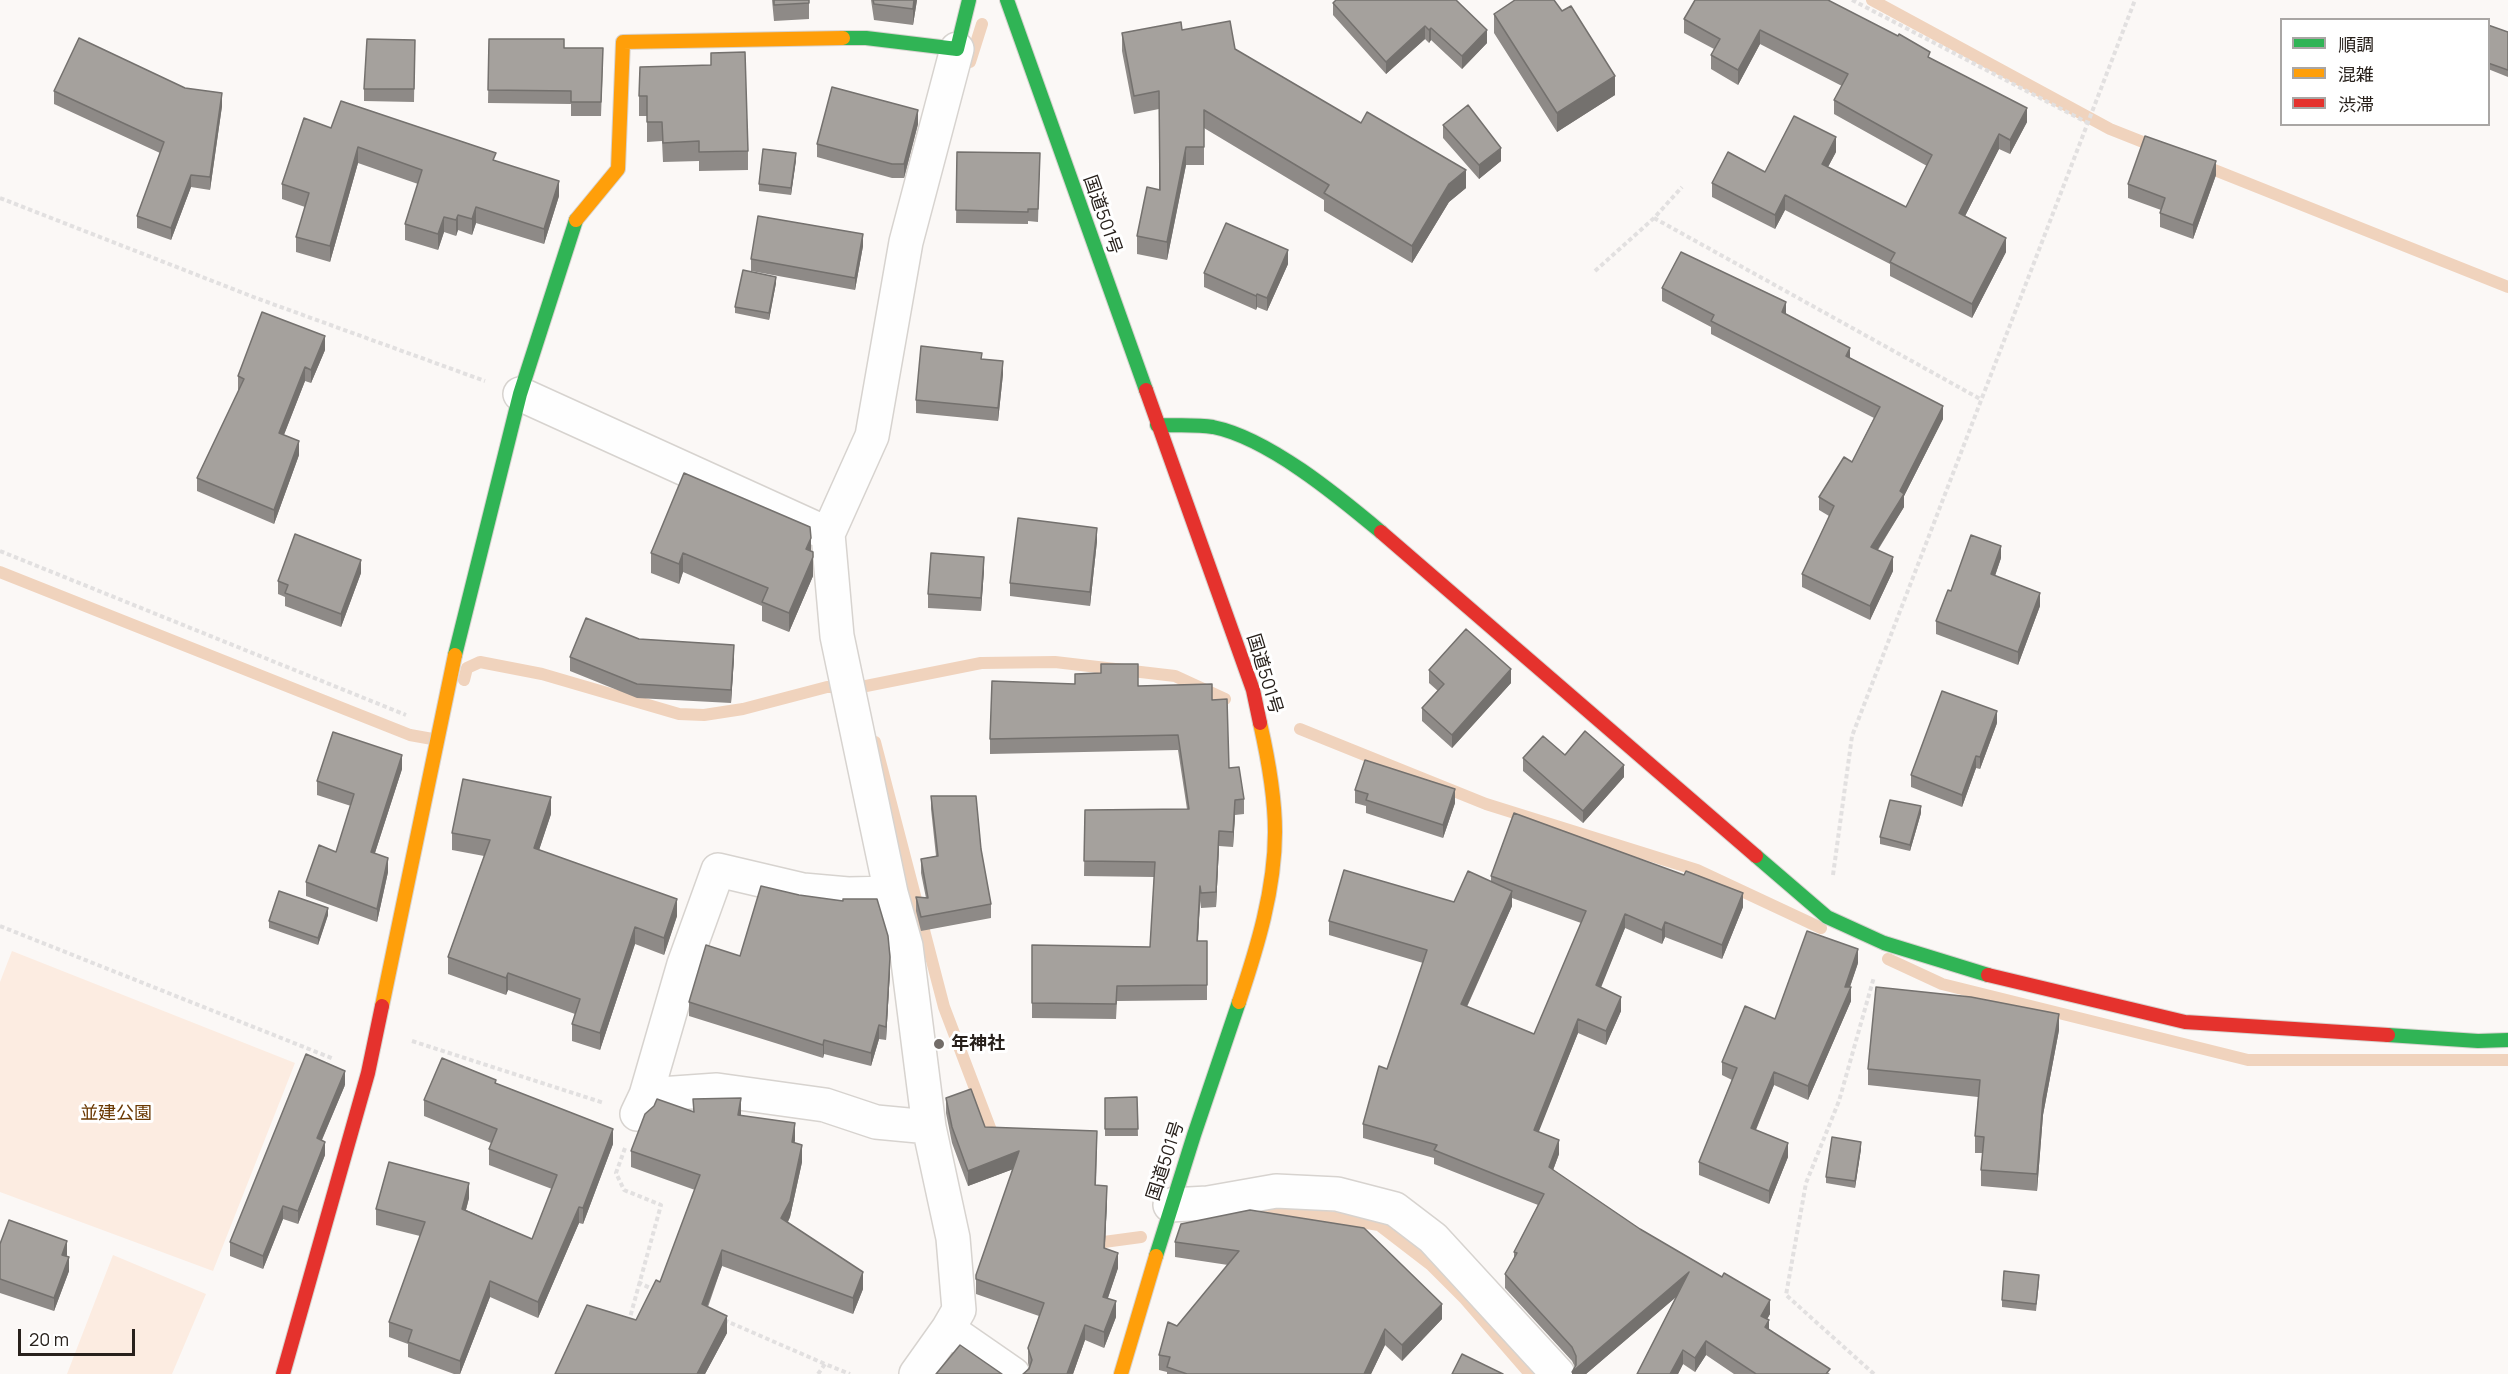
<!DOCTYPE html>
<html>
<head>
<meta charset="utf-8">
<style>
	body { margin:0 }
	#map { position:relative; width:2508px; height:1374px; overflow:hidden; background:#fbf8f6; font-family:Manrope,"Noto Sans JP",sans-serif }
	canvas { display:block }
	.legend { position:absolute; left:2280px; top:18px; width:210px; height:108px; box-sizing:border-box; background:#fff; border:2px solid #a9a6a4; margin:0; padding:8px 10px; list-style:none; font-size:18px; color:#28211c }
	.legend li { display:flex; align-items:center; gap:12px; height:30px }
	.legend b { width:30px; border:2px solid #a9a6a4 }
	.scale { position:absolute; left:18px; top:1329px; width:117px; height:27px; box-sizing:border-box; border:3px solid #28211c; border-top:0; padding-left:8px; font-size:18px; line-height:21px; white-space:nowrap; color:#28211c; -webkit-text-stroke:4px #fff; paint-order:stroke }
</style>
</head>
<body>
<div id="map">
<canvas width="2508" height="1374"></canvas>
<ul class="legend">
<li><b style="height:8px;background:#30b455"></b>順調</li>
<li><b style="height:8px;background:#ff9f0a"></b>混雑</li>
<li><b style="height:8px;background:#e5322d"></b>渋滞</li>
</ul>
<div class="scale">20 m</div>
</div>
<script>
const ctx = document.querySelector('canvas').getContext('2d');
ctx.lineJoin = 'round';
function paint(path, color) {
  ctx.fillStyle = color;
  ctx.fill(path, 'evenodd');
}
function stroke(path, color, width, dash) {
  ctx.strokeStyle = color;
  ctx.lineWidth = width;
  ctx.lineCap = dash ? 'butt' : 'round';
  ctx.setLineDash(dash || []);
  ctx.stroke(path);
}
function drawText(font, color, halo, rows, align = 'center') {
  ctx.font = font + ' Manrope,"Noto Sans JP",sans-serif';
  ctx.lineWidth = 6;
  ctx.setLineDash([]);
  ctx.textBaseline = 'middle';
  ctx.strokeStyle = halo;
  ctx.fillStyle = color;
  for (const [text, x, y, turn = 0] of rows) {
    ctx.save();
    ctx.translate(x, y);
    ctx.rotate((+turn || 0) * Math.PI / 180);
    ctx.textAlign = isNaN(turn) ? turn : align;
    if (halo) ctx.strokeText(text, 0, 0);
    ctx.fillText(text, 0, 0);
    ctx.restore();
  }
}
paint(new Path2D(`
	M 12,951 L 295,1063 L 213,1271 L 0,1192 L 0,982 Z
	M 113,1255 L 206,1294 L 172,1374 L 67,1374 Z`), '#fcece1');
stroke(new Path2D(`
	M 1872,0 L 2110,129 L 2158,148
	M 970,62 L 982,24
	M 2202,165 L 2508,287
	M 0,572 L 410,735 L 438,740
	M 464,680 L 467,668 L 480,662 L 542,674 L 679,714 L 704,715 L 743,709 L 827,687 L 861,687 L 981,663 L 1055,662 L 1175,676 L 1225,699
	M 1300,729 L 1486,804 L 1697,870 L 1821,928
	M 875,742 L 944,1007 L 995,1141
	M 1888,959 L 1942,984 L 2248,1060 L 2508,1060
	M 1255,1215 L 1291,1211 L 1379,1225 L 1431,1265 L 1465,1299 L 1530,1374
	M 1089,1244 L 1141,1237`), '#f0d3bd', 12);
const street = new Path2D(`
	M 520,394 L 828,534 L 837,636 L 891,893 L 906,946 L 929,1127 L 953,1238 L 959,1310 L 948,1329 L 1013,1374
	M 828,534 L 872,436 L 906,242 L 957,49
	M 646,1095 L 717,1090 L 825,1105 L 876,1122 L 929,1127
	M 637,1114 L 646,1095 L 684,964 L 718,870 L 803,890 L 848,894 L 891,893
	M 1170,1205 L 1208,1203 L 1276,1191 L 1337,1194 L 1395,1209 L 1433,1238 L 1558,1374
	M 916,1374 L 948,1329`);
const fast = new Path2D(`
	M 1007,0 L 1146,390
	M 843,38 L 866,38 L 957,49 L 969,0
	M 1157,425 C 1175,426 1195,424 1213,427 C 1268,438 1338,496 1381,532
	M 455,655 L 520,394 L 576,220
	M 1756,856 L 1827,917 L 1884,943 L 1988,975
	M 2388,1035 L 2478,1041 L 2508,1040
	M 1156,1256 L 1194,1135 L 1239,1002`);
const slow = new Path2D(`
	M 576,220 L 618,169 L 623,42 L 843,38
	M 1239,1002 C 1257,948 1275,890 1275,832 C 1275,795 1268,758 1260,723
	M 382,1006 L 455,655
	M 1121,1374 L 1156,1256`);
const jam = new Path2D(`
	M 1146,390 L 1253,690 L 1260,723
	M 1381,532 L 1756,856
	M 1988,975 L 2185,1022 L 2388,1035
	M 283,1374 L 368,1073 L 382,1006`);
stroke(street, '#d7d3cf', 36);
stroke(fast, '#d7d3cf', 16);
stroke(slow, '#d7d3cf', 16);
stroke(jam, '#d7d3cf', 16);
stroke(new Path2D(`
	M 1852,0 L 2088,123
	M 0,198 L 256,298 L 485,381
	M 1654,218 L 1982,400
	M 1595,271 L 1654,218 L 1682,187
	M 0,551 L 406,715
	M 1833,875 L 1852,736 L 2135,0
	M 0,926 L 334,1059
	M 412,1041 L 604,1103
	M 625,1148 L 616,1173 L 624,1190 L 661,1205 L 629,1321
	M 638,1282 L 656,1291
	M 724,1320 L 825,1364
	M 818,1374 L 825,1364 L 850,1374
	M 1874,1374 L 1786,1295 L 1806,1183 L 1839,1101 L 1874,977`), '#e2e0e0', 4, [4.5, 3]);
stroke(street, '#fefefe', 33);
stroke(fast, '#30b455', 14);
stroke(slow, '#ff9f0a', 14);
stroke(jam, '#e5322d', 14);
paint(new Path2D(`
	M 772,0 L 809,0 L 809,19 L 774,21 Z
	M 871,0 L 917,0 L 913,25 L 874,20 Z
	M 1695,0 L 1930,58 L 2027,122 L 2010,154 L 1999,149 L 1965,216 L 2006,252 L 1972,318 L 1890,276 L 1890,264 L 1785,210 L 1775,229 L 1712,197 L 1712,183 L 1765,172 L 1836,152 L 1828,167 L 1906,207 L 1927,166 L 1834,114 L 1834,100 L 1842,86 L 1760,44 L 1738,85 L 1711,69 L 1711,55 L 1714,49 L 1684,33 L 1684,19 Z
	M 1333,3 L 1487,43 L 1462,69 L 1431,40 L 1429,43 L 1425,39 L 1386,74 L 1333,15 Z
	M 1562,11 L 1615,95 L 1557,132 L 1494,33 L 1494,14 Z
	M 2488,25 L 2508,32 L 2508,77 L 2488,69 Z
	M 1182,30 L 1235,49 L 1466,188 L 1449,202 L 1412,263 L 1324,211 L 1324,200 L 1204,128 L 1204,165 L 1186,165 L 1167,260 L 1137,254 L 1137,236 L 1159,190 L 1159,109 L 1134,114 L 1122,51 L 1122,33 Z
	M 489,39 L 564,48 L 603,61 L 601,116 L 571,116 L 571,104 L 488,103 Z
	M 415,40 L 414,102 L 364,101 L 364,89 Z
	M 711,53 L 748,151 L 748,170 L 699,171 L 699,161 L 663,162 L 662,141 L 647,142 L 647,116 L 639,116 L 639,96 L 711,65 Z
	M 54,91 L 222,106 L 210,190 L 191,187 L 171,240 L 137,228 L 137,216 L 160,153 L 54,104 Z
	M 918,124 L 904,178 L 892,178 L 817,157 L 817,144 Z
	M 1443,125 L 1501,161 L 1479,179 L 1443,138 Z
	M 331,128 L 496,161 L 559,196 L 544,244 L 476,223 L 472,235 L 458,230 L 456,236 L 444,232 L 438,250 L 405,240 L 405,224 L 418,184 L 358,163 L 330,262 L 296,252 L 296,237 L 305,207 L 282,199 L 282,184 Z
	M 957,152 L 1040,153 L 1038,222 L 1028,221 L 1028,224 L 956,223 Z
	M 796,160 L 791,195 L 759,191 L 759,184 Z
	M 2216,175 L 2193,239 L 2160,227 L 2160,213 L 2161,210 L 2128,198 L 2128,184 Z
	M 863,246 L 855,290 L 751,271 L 751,259 Z
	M 1288,264 L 1267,311 L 1257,307 L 1256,310 L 1204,287 L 1204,273 Z
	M 776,283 L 769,320 L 735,313 L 735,307 Z
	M 1662,288 L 1786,314 L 1850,358 L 1943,419 L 1904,496 L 1904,507 L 1878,550 L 1893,571 L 1870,620 L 1802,587 L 1802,574 L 1829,516 L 1819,510 L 1819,497 L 1852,462 L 1874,418 L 1711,334 L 1711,327 L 1662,301 Z
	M 325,350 L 311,383 L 305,381 L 284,435 L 299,455 L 274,524 L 197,491 L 197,478 L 239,390 L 238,390 L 238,376 Z
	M 982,359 L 1003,374 L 998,421 L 916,413 L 916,400 Z
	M 1097,541 L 1090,606 L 1010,596 L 1010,583 Z
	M 811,552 L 813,576 L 789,632 L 762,621 L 762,606 L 683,572 L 679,584 L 651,573 L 651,553 Z
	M 2001,558 L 1995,576 L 2040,606 L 2018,665 L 1936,634 L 1936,621 L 1951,591 Z
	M 984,570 L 981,611 L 928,608 L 928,594 Z
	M 361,573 L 341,627 L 285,606 L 285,597 L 278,594 L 278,581 Z
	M 639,639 L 734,658 L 731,703 L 637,698 L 570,671 L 570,657 Z
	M 1429,670 L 1511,683 L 1452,748 L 1422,721 L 1422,708 L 1438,691 L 1429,683 Z
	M 1138,686 L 1212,700 L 1229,768 L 1244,799 L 1244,814 L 1235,815 L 1233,847 L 1219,846 L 1216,907 L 1201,908 L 1200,901 L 1198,941 L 1207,941 L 1207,1000 L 1117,1001 L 1116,1019 L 1032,1018 L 1032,945 L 1150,947 L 1154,877 L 1084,876 L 1085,810 L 1187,809 L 1178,750 L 990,754 L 990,739 Z
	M 1997,723 L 1980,769 L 1976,768 L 1962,807 L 1911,787 L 1911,775 Z
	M 1565,755 L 1624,777 L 1583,823 L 1523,771 L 1523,758 Z
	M 402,769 L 375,853 L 388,872 L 377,922 L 306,896 L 306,882 L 336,852 L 351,806 L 317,795 L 317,781 Z
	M 1355,790 L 1455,803 L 1443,838 L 1366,813 L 1366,806 L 1355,803 Z
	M 931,796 L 981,849 L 991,904 L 991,918 L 921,931 L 916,911 L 916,897 L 926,898 L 921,873 L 921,859 L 936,856 L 931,809 Z
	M 1921,813 L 1910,851 L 1880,844 L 1880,837 Z
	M 551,814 L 539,850 L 677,916 L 664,955 L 635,944 L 600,1050 L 572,1041 L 572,1024 L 575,1014 L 508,990 L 506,995 L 448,974 L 448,957 L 484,856 L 452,850 L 452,833 Z
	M 1491,876 L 1743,907 L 1722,959 L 1665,937 L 1662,944 L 1625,928 L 1600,988 L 1621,1011 L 1606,1045 L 1578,1033 L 1538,1132 L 1559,1154 L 1553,1170 L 1640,1229 L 1770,1314 L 1767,1319 L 1769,1329 L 1830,1374 L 1734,1374 L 1706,1355 L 1695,1372 L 1683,1364 L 1678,1374 L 1637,1374 L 1676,1297 L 1586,1374 L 1572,1374 L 1575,1367 L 1572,1361 L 1505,1288 L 1505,1274 L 1514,1259 L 1514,1252 L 1538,1205 L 1434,1164 L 1434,1158 L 1363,1138 L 1363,1124 L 1387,1069 L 1423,963 L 1329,935 L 1329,921 L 1454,902 L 1491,882 ZM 1512,898 L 1581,923 L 1534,1034 L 1467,1007 L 1512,906 Z
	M 328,915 L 318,945 L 269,928 L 269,921 Z
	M 740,956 L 890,971 L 886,1040 L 879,1039 L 871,1066 L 824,1054 L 823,1058 L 689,1016 L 689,1002 Z
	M 1858,963 L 1850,987 L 1851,1001 L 1808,1100 L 1774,1085 L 1756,1130 L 1788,1157 L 1769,1204 L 1699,1175 L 1699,1162 L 1732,1080 L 1722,1075 L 1722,1062 L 1775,1019 Z
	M 2059,1030 L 2043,1115 L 2037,1191 L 1981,1186 L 1981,1170 L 1983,1153 L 1975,1153 L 1975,1136 L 1978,1097 L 1868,1085 L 1868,1069 Z
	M 496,1084 L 613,1144 L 583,1224 L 579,1223 L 538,1318 L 490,1297 L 460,1374 L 454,1374 L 408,1357 L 408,1344 L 389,1337 L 389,1322 L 420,1236 L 376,1225 L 376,1209 L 469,1198 L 466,1210 L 532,1239 L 552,1189 L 489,1165 L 489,1149 L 491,1143 L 424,1116 L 424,1100 Z
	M 345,1085 L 322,1140 L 325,1155 L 298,1224 L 283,1219 L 263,1269 L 230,1256 L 230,1242 Z
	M 1137,1097 L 1138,1136 L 1105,1136 L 1105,1098 Z
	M 946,1098 L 985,1127 L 1097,1146 L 1096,1185 L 1107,1201 L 1105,1248 L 1118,1268 L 1108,1298 L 1116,1317 L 1104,1348 L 1085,1340 L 1073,1374 L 1023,1374 L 1029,1367 L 1028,1363 L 1028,1348 L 1039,1316 L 976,1294 L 976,1275 L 1013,1169 L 968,1186 L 952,1143 L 946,1113 Z
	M 693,1112 L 741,1115 L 795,1140 L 794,1143 L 802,1162 L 790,1217 L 788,1222 L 863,1289 L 853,1314 L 722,1266 L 708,1307 L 727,1333 L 705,1374 L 555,1374 L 636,1320 L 660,1282 L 695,1190 L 631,1167 L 631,1151 Z
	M 1861,1149 L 1855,1188 L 1826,1183 L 1826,1177 Z
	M 1181,1224 L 1442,1319 L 1402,1361 L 1385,1345 L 1371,1374 L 1167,1374 L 1167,1372 L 1159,1370 L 1159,1355 L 1177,1326 L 1228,1265 L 1175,1257 L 1175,1242 Z
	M 0,1244 L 67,1255 L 66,1256 L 69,1271 L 54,1311 L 0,1293 Z
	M 2039,1282 L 2036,1311 L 2002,1307 L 2002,1300 Z`), '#8e8a87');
paint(new Path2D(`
	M 914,0 L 917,0 L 913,25 L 913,9 Z
	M 1425,26 L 1425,39 L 1386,74 L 1386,62 Z
	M 1431,28 L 1431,40 L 1429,43 L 1429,30 Z
	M 1487,30 L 1487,43 L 1462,69 L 1462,56 Z
	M 1760,30 L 1760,44 L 1738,85 L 1738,70 Z
	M 1615,76 L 1615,95 L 1557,132 L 1557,113 Z
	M 222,93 L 222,106 L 210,190 L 210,177 Z
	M 2027,108 L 2027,122 L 2010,154 L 2010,140 Z
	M 918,110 L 918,124 L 904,178 L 904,164 Z
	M 1999,134 L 1999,149 L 1959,228 L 1959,213 Z
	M 1836,137 L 1836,152 L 1822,178 L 1822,164 Z
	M 358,147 L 358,163 L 330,262 L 330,246 Z
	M 1186,147 L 1186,165 L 1167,260 L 1167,242 Z
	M 1501,148 L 1501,161 L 1479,179 L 1479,165 Z
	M 796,153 L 796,160 L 791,195 L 791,188 Z
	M 2216,161 L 2216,175 L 2193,239 L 2193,225 Z
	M 1466,170 L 1466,188 L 1449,202 L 1412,263 L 1412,246 L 1449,184 Z
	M 191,175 L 191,187 L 171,240 L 171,228 Z
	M 559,181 L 559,196 L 544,244 L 544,229 Z
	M 1785,195 L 1785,210 L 1775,229 L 1775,215 Z
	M 476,207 L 476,223 L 472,235 L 472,219 Z
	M 458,215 L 458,230 L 456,236 L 456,220 Z
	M 444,217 L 444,232 L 438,250 L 438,234 Z
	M 863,234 L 863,246 L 855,290 L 855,278 Z
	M 2006,238 L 2006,252 L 1972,318 L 1972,304 Z
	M 1288,250 L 1288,264 L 1267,311 L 1267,298 Z
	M 776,277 L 776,283 L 769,320 L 769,313 Z
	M 1257,294 L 1257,307 L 1256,310 L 1256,296 Z
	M 1786,302 L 1786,316 L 1782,312 Z
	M 325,336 L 325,350 L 311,383 L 311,370 Z
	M 1850,348 L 1850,361 L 1846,356 Z
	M 1003,361 L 1003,374 L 998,421 L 998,408 Z
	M 305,367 L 305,381 L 279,447 L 279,433 Z
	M 1943,406 L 1943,419 L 1904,496 L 1904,507 L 1871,560 L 1871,547 Z
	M 299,441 L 299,455 L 274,524 L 274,510 Z
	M 1097,528 L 1097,541 L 1090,606 L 1090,592 Z
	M 811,538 L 811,558 L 806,549 Z
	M 2001,546 L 2001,558 L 1991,587 L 1991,574 Z
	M 683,553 L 683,572 L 679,584 L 679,564 Z
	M 813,557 L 813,576 L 789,632 L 789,613 Z
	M 984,557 L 984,570 L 981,611 L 981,598 Z
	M 1893,557 L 1893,571 L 1870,620 L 1870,606 Z
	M 361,560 L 361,573 L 341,627 L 341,614 Z
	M 2040,593 L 2040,606 L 2018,665 L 2018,652 Z
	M 734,645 L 734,658 L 731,703 L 731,690 Z
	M 1511,669 L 1511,683 L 1452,748 L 1452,735 Z
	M 1997,711 L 1997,723 L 1980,769 L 1980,757 Z
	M 402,755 L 402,769 L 371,865 L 371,852 Z
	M 1976,756 L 1976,768 L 1962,807 L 1962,795 Z
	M 1624,765 L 1624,777 L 1583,823 L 1583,811 Z
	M 1455,789 L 1455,803 L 1443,838 L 1443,825 Z
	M 551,797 L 551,814 L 534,865 L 534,848 Z
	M 1235,800 L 1235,815 L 1233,847 L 1233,832 Z
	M 1921,806 L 1921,813 L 1910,851 L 1910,845 Z
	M 1219,831 L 1219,846 L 1216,907 L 1216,892 Z
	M 388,858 L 388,872 L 377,922 L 377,909 Z
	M 1200,886 L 1200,901 L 1197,956 L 1197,941 Z
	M 1512,891 L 1512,906 L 1461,1019 L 1461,1004 Z
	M 1743,893 L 1743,907 L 1722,959 L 1722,945 Z
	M 677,899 L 677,916 L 664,955 L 664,938 Z
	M 328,908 L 328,915 L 318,945 L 318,938 Z
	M 1625,914 L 1625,928 L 1596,1000 L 1596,985 Z
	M 1665,922 L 1665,937 L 1662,944 L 1662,930 Z
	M 635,927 L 635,944 L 600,1050 L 600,1033 Z
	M 1858,949 L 1858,963 L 1846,998 L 1851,987 L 1851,1001 L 1808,1100 L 1808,1086 Z
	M 890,957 L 890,971 L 886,1040 L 886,1027 Z
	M 508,973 L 508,990 L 506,995 L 506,978 Z
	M 1621,997 L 1621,1011 L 1606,1045 L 1606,1031 Z
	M 2059,1014 L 2059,1030 L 2043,1115 L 2037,1191 L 2037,1174 L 2043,1099 Z
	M 1578,1019 L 1578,1033 L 1534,1144 L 1534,1130 Z
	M 879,1025 L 879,1039 L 871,1066 L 871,1053 Z
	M 824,1040 L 824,1054 L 823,1058 L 823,1045 Z
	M 345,1071 L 345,1085 L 317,1151 L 317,1138 Z
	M 1774,1072 L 1774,1085 L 1751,1141 L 1751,1128 Z
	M 741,1098 L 741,1115 L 738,1131 L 738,1115 Z
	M 795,1123 L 795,1140 L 792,1159 L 792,1142 Z
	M 613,1129 L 613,1144 L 583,1224 L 583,1208 Z
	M 1559,1140 L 1559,1154 L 1549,1181 L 1549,1167 Z
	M 325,1142 L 325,1155 L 298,1224 L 298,1211 Z
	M 1861,1142 L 1861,1149 L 1855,1188 L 1855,1181 Z
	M 1788,1143 L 1788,1157 L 1769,1204 L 1769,1191 Z
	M 802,1145 L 802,1162 L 790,1217 L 781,1235 L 781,1218 Z
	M 1019,1151 L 1019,1167 L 968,1186 L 968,1171 Z
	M 469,1183 L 469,1198 L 462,1224 L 462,1209 Z
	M 1107,1186 L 1107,1201 L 1104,1263 L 1104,1248 Z
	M 283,1206 L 283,1219 L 263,1269 L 263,1256 Z
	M 579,1207 L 579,1223 L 538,1318 L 538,1302 Z
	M 67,1241 L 67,1255 L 62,1269 L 62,1255 Z
	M 722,1250 L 722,1266 L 702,1320 L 702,1304 Z
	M 1118,1253 L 1118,1268 L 1103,1312 L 1103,1297 Z
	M 69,1257 L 69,1271 L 54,1311 L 54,1298 Z
	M 863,1272 L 863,1289 L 853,1314 L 853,1298 Z
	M 1689,1272 L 1689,1286 L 1586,1374 L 1572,1374 L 1572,1372 Z
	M 490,1281 L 490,1297 L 460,1374 L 460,1361 Z
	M 1770,1300 L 1770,1314 L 1761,1330 L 1761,1316 Z
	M 1116,1301 L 1116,1317 L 1104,1348 L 1104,1332 Z
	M 1442,1304 L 1442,1319 L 1402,1361 L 1402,1345 Z
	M 727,1316 L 727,1333 L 705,1374 L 697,1374 Z
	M 1769,1320 L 1769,1334 L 1765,1327 Z
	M 1085,1325 L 1085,1340 L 1073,1374 L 1067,1374 Z
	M 1385,1329 L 1385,1345 L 1371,1374 L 1364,1374 Z
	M 1706,1341 L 1706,1355 L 1695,1372 L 1695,1358 Z
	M 1683,1350 L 1683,1364 L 1678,1374 L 1670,1374 Z`), '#74716e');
const building = new Path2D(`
	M 774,0 L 809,0 L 809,3 L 774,5 Z
	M 873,0 L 914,0 L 913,9 L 874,4 Z
	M 1336,0 L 1456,0 L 1487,30 L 1462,56 L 1431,28 L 1429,30 L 1425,26 L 1386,62 L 1333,3 Z
	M 1515,0 L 1554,0 L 1562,11 L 1571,6 L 1615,76 L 1557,113 L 1494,14 Z
	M 1695,0 L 1828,0 L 1898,36 L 1899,34 L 1930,52 L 1928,57 L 2027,108 L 2010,140 L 1999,134 L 1959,213 L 2006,238 L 1972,304 L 1890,262 L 1895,253 L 1785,195 L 1775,215 L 1712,183 L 1728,152 L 1765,172 L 1794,116 L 1836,137 L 1822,164 L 1906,207 L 1932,155 L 1834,100 L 1848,74 L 1760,30 L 1738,70 L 1711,55 L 1720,39 L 1684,19 Z
	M 1230,21 L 1235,49 L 1361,123 L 1367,112 L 1466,170 L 1449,184 L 1412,246 L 1324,193 L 1329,185 L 1204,110 L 1204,147 L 1186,147 L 1167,242 L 1137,236 L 1147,187 L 1160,190 L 1159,91 L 1134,96 L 1122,33 L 1181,22 L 1182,30 Z
	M 2488,25 L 2508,32 L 2508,70 L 2488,63 Z
	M 79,38 L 185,88 L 222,93 L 210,177 L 191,175 L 171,228 L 137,216 L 164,142 L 54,91 Z
	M 367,39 L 415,40 L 414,89 L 364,89 Z
	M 489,39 L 564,39 L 564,48 L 603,48 L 601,102 L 571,102 L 571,91 L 488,90 Z
	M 745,52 L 748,151 L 699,152 L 699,141 L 663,143 L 662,122 L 647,122 L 647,96 L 639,96 L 640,67 L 711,65 L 711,53 Z
	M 832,87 L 918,110 L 904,164 L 892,164 L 817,144 Z
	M 341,101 L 496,153 L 493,160 L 559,181 L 544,229 L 476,207 L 472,219 L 458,215 L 456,220 L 444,217 L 438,234 L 405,224 L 422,170 L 358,147 L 330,246 L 296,237 L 309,193 L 282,184 L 304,118 L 331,128 Z
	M 1468,105 L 1501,148 L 1479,165 L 1443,125 Z
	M 2145,136 L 2216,161 L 2193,225 L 2160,213 L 2165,198 L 2128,184 Z
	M 763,149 L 796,153 L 791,188 L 759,184 Z
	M 957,152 L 1040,153 L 1038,209 L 1028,209 L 1028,212 L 956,210 Z
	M 758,216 L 863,234 L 855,278 L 751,259 Z
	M 1226,223 L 1288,250 L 1267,298 L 1257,294 L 1256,296 L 1204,273 Z
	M 1681,252 L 1786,302 L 1782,312 L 1850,348 L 1846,356 L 1943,406 L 1900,491 L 1904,494 L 1871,547 L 1893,557 L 1870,606 L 1802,574 L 1834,506 L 1819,497 L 1844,457 L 1852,462 L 1880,407 L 1711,321 L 1714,315 L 1662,288 Z
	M 743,270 L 776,277 L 769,313 L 735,307 Z
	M 262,312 L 325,336 L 311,370 L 305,367 L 279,433 L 299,441 L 274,510 L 197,478 L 244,379 L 238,376 Z
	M 921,346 L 982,353 L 981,359 L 1003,361 L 998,408 L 916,400 Z
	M 684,473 L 810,527 L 811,538 L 806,549 L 813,552 L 813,557 L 789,613 L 762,602 L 768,588 L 683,553 L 679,564 L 651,553 Z
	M 1018,518 L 1097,528 L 1090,592 L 1010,583 Z
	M 295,534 L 361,560 L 341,614 L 285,593 L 288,585 L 278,581 Z
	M 1971,535 L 2001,546 L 1991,574 L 2040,593 L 2018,652 L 1936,621 L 1948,590 L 1951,591 Z
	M 931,553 L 984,557 L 981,598 L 928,594 Z
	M 586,618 L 639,639 L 734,645 L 731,690 L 637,684 L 570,657 Z
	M 1466,629 L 1511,669 L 1452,735 L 1422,708 L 1444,684 L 1429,670 Z
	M 1101,664 L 1138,664 L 1138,686 L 1212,684 L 1212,700 L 1227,699 L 1229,768 L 1239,767 L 1244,799 L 1235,800 L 1233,832 L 1219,831 L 1216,892 L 1201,893 L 1200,886 L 1197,941 L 1207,941 L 1207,985 L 1117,986 L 1116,1004 L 1032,1003 L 1032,945 L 1150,947 L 1155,862 L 1084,861 L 1085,810 L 1189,809 L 1178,735 L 990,739 L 992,681 L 1075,684 L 1075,674 L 1101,673 Z
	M 1942,691 L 1997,711 L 1980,757 L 1976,756 L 1962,795 L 1911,775 Z
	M 1585,731 L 1624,765 L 1583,811 L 1523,758 L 1543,736 L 1565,755 Z
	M 333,732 L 402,755 L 371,852 L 388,858 L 377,909 L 306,882 L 319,845 L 336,852 L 354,794 L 317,781 Z
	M 1365,760 L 1455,789 L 1443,825 L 1366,800 L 1368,794 L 1355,790 Z
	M 463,779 L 551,797 L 534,848 L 677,899 L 664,938 L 635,927 L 600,1033 L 572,1024 L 580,999 L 508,973 L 506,978 L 448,957 L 490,840 L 452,833 Z
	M 931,796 L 976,796 L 981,849 L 991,904 L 921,917 L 916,897 L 928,898 L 921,859 L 938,856 Z
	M 1890,800 L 1921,806 L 1910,845 L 1880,837 Z
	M 1514,813 L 1684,875 L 1686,871 L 1743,893 L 1722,945 L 1665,922 L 1662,930 L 1625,914 L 1596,985 L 1621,997 L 1606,1031 L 1578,1019 L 1534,1130 L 1559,1140 L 1549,1167 L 1640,1229 L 1722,1277 L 1724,1273 L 1770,1300 L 1761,1316 L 1769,1320 L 1765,1327 L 1830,1369 L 1826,1374 L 1756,1374 L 1706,1341 L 1695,1358 L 1683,1350 L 1670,1374 L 1637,1374 L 1689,1272 L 1572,1372 L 1576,1365 L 1576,1356 L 1572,1347 L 1505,1274 L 1517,1253 L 1514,1252 L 1544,1194 L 1434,1150 L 1437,1145 L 1363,1124 L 1379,1066 L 1387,1069 L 1427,950 L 1329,921 L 1344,870 L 1454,902 L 1468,871 L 1512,891 L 1461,1004 L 1534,1034 L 1586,911 L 1491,876 Z
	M 761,886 L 799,895 L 843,901 L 843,899 L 877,899 L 888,936 L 890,957 L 886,1027 L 879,1025 L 871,1053 L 824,1040 L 823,1045 L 689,1002 L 706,945 L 740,956 Z
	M 279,891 L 328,908 L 318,938 L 269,921 Z
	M 1807,931 L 1858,949 L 1845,987 L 1851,987 L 1808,1086 L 1774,1072 L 1751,1128 L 1788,1143 L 1769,1191 L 1699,1162 L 1737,1068 L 1722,1062 L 1745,1006 L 1775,1019 Z
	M 1876,987 L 1971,997 L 2059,1014 L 2043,1099 L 2037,1174 L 1981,1170 L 1984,1137 L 1975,1136 L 1980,1080 L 1868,1069 Z
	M 306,1054 L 345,1071 L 317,1138 L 325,1142 L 298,1211 L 283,1206 L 263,1256 L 230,1242 Z
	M 442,1058 L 496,1080 L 495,1083 L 613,1129 L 583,1208 L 579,1207 L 538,1302 L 490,1281 L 460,1361 L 408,1342 L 412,1330 L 389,1322 L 425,1222 L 376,1209 L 389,1162 L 469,1183 L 462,1209 L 532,1239 L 557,1175 L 489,1149 L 497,1129 L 424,1100 Z
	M 971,1089 L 985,1127 L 1097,1131 L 1095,1185 L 1107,1186 L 1104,1248 L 1118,1253 L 1103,1297 L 1116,1301 L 1104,1332 L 1085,1325 L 1067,1374 L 1023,1374 L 1029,1369 L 1032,1360 L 1028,1348 L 1044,1303 L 976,1279 L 976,1275 L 1019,1151 L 968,1171 L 952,1127 L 946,1098 Z
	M 1137,1097 L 1138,1129 L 1105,1129 L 1105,1098 Z
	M 741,1098 L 738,1115 L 795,1123 L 792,1142 L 802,1145 L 790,1201 L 781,1218 L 863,1272 L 853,1298 L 722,1250 L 702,1304 L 727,1316 L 697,1374 L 555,1374 L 587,1305 L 636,1320 L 656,1280 L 660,1282 L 700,1175 L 631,1151 L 645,1114 L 654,1106 L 657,1099 L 694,1112 L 693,1099 Z
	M 1832,1137 L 1861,1142 L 1855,1181 L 1826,1177 Z
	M 1250,1210 L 1364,1228 L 1442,1304 L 1402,1345 L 1385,1329 L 1364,1374 L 1187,1374 L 1167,1367 L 1170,1357 L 1159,1355 L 1168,1322 L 1177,1326 L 1239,1251 L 1175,1242 L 1181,1224 Z
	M 9,1220 L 67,1241 L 62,1255 L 69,1257 L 54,1298 L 0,1279 L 0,1244 Z
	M 2004,1271 L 2039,1275 L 2036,1304 L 2002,1300 Z
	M 960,1345 L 1002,1374 L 936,1374 Z
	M 1462,1354 L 1503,1374 L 1452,1374 Z`);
paint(building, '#a5a19d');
stroke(building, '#74716e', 1.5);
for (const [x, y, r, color] of [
	[939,1044,6,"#726c68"]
]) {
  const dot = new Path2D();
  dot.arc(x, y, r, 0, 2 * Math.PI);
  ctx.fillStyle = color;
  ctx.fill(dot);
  stroke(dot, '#fff', 2);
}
drawText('18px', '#28211c', '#fff', [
	["国道501号",1102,215,71],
	["国道501号",1264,674,73],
	["国道501号",1166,1161,-72]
]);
drawText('bold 18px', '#28211c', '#fff', [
	["年神社",951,1044]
], 'left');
drawText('18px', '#6a3802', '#fff', [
	["並建公園",116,1114]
]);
</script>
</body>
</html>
